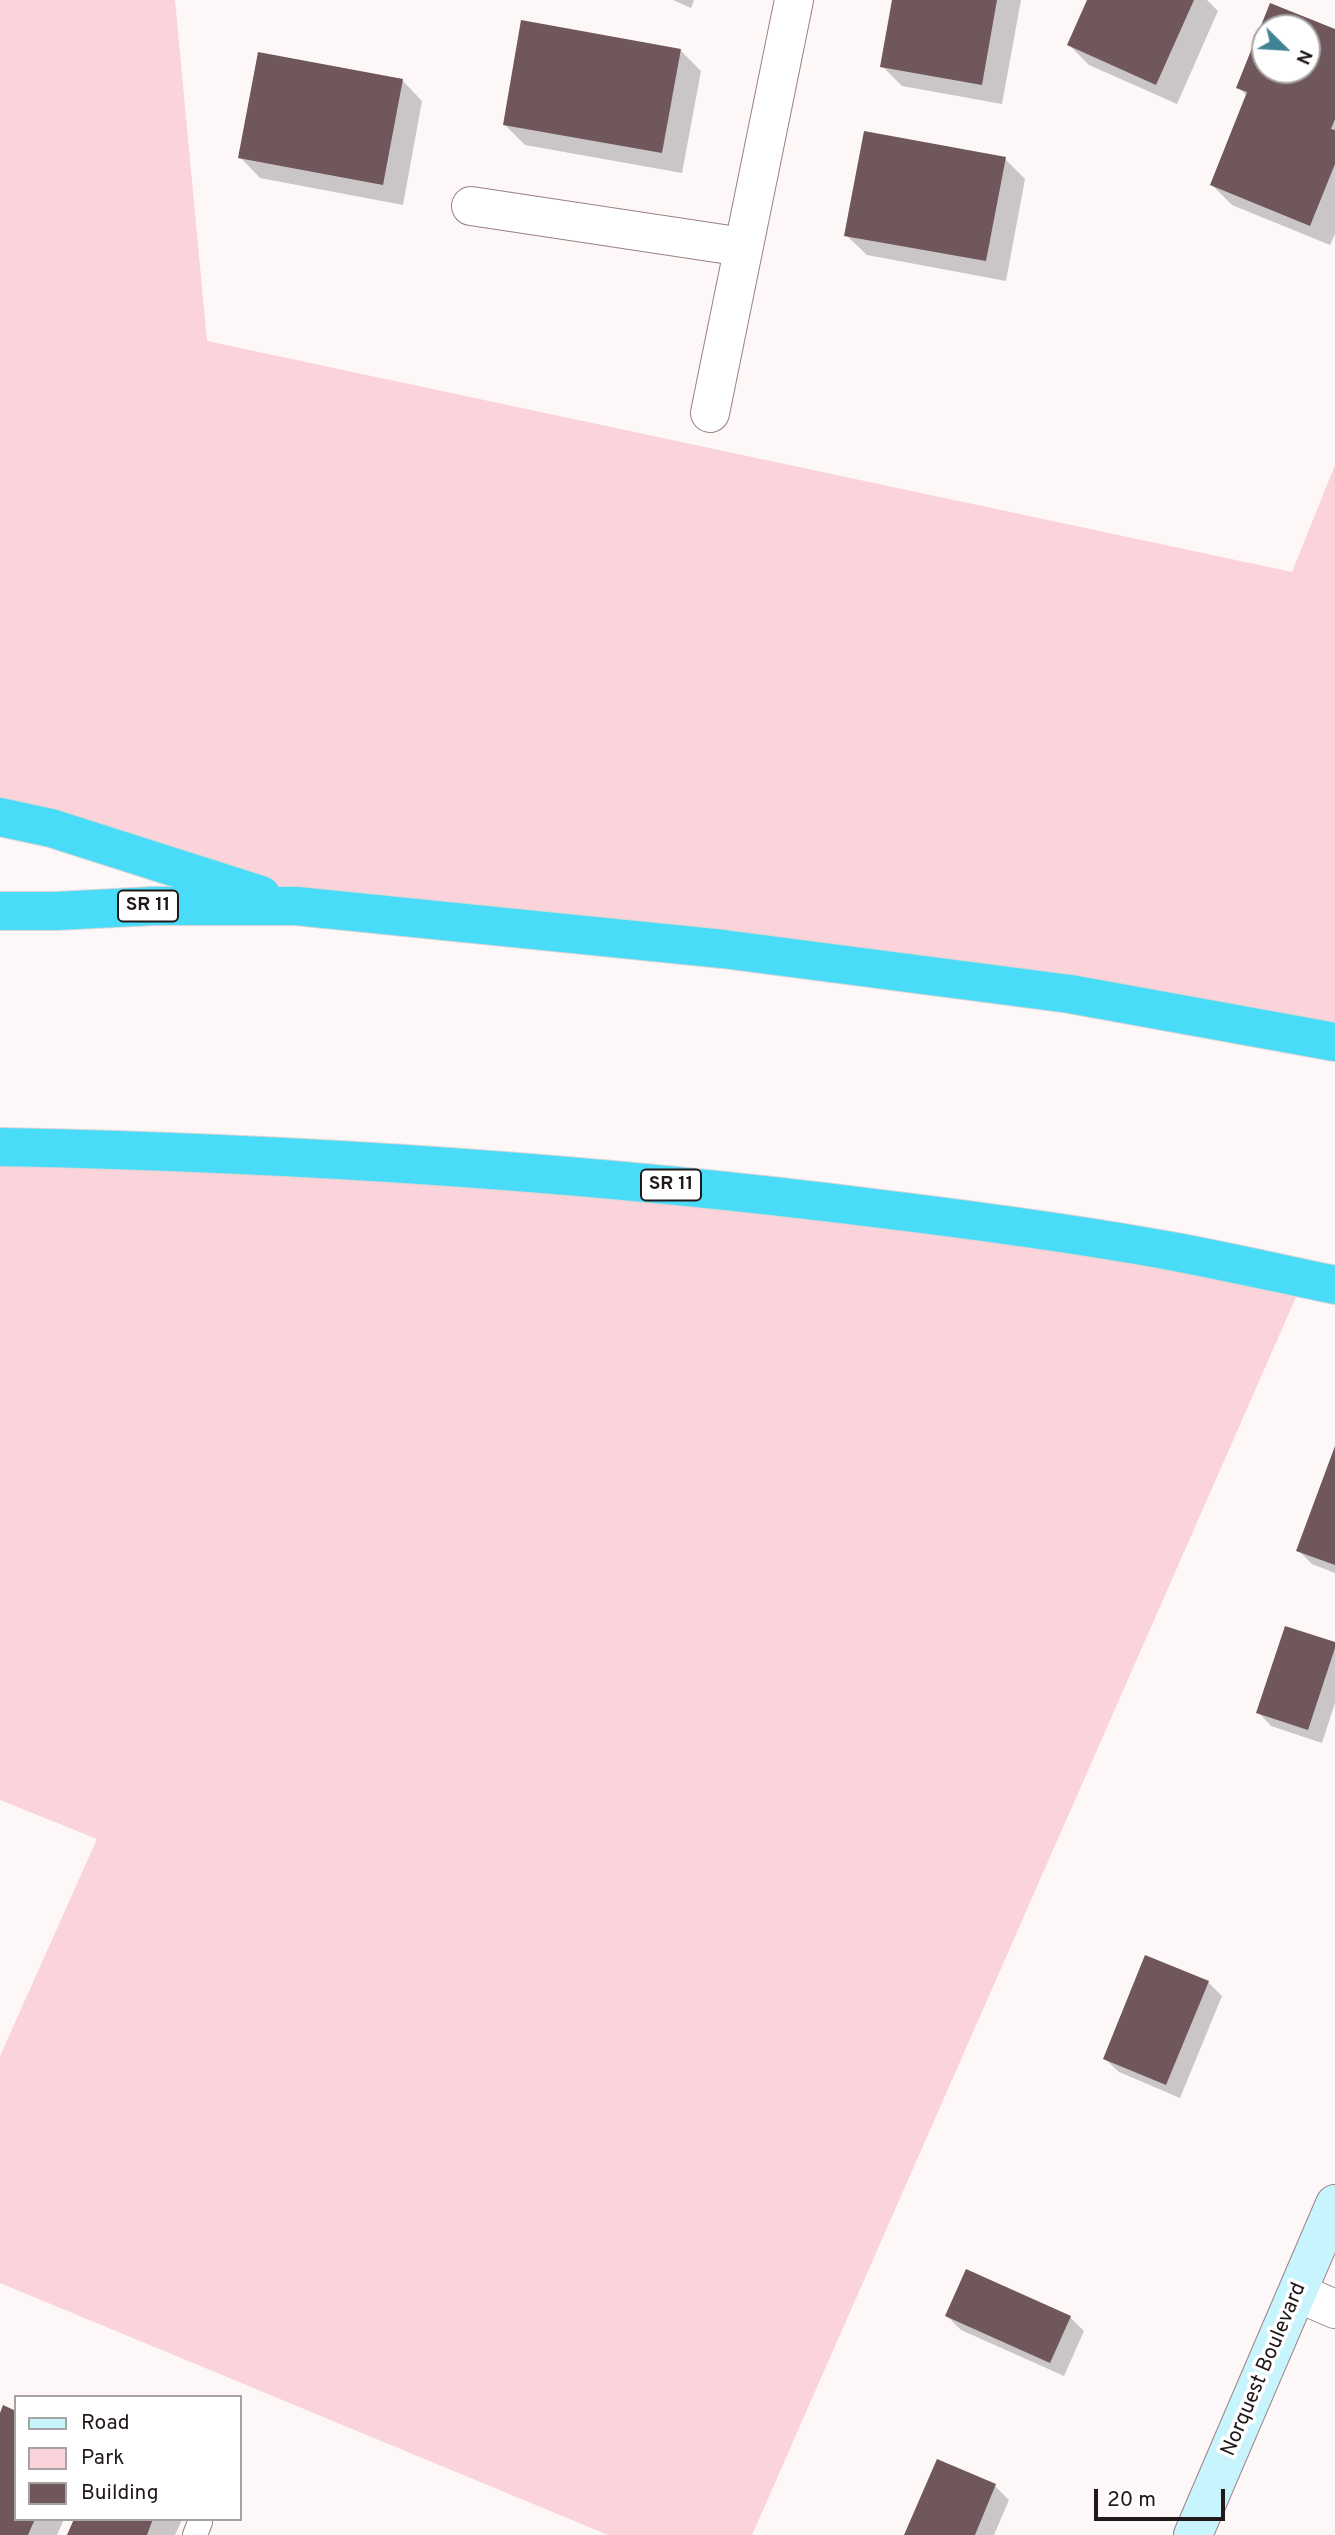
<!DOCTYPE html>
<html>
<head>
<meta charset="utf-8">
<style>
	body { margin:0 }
	#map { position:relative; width:1335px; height:2535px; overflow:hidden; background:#fdf7f8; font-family:Overpass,sans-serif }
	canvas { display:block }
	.legend { position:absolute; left:14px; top:2395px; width:228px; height:126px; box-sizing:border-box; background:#fff; border:2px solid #a6a3a3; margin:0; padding:9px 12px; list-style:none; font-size:21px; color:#211819 }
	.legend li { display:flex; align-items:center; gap:14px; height:35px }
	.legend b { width:35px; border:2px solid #a6a3a3 }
	.north { position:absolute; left:1251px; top:14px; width:70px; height:70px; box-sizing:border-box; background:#fff; border:2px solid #a6a3a3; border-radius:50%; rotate:114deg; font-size:19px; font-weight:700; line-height:28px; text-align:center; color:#211819 }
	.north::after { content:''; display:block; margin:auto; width:24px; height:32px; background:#418594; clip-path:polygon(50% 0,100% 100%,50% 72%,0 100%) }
	.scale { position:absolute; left:1094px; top:2489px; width:131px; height:32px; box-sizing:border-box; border:4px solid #211819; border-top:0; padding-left:9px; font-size:21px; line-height:24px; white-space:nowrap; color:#211819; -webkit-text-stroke:5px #fff; paint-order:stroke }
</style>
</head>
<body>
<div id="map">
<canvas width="1335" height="2535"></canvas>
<ul class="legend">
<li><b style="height:9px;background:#c8f4fd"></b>Road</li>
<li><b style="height:19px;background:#fad4da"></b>Park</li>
<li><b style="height:19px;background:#6f575b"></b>Building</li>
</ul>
<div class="north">N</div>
<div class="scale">20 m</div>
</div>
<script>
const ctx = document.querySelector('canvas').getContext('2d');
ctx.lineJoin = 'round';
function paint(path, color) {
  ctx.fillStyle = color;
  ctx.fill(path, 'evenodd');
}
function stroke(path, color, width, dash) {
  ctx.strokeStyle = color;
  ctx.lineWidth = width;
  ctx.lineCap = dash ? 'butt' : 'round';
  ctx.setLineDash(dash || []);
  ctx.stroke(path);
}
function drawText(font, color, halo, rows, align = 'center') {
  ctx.font = font + ' Overpass,sans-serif';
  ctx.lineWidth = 7;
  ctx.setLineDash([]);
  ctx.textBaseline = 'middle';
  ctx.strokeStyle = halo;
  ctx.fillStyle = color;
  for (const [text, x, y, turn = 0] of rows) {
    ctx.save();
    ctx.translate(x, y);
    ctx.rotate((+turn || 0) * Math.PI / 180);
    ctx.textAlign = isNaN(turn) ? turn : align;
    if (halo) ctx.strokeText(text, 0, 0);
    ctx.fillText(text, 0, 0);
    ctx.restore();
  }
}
paint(new Path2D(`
	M 0,0 L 175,0 L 207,341 L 1292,572 L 1335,465 L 1335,1042 L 296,906 L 0,817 Z
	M 0,1147 L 417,1163 L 1304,1279 L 752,2535 L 608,2535 L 0,2283 L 0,2056 L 97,1839 L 0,1800 Z`), '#fad4da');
paint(new Path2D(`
	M 673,0 L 694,0 L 691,8 Z
	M 894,0 L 1021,0 L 1002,104 L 902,86 L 882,66 Z
	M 1089,0 L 1207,0 L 1218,11 L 1177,104 L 1089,65 L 1069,45 Z
	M 1271,5 L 1335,31 L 1335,234 L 1330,245 L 1232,205 L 1212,185 L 1247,96 L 1238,87 ZM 1265,28 L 1307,28 L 1307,70 L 1265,70 Z
	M 680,50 L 701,71 L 682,173 L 525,145 L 505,125 Z
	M 402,80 L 422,101 L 403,205 L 260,178 L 240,157 Z
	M 1005,159 L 1025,179 L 1006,281 L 867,255 L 846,235 Z
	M 1335,1450 L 1335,1573 L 1312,1564 L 1298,1550 Z
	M 1335,1644 L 1335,1703 L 1322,1743 L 1271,1726 L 1258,1712 Z
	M 1208,1982 L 1222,1996 L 1180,2098 L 1119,2072 L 1105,2059 Z
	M 947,2316 L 1070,2317 L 1084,2331 L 1064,2376 L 961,2330 Z
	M 0,2417 L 16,2519 L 64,2519 L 57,2535 L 0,2535 Z
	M 938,2461 L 995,2486 L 1009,2500 L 994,2535 L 906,2535 Z
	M 76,2519 L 181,2519 L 182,2520 L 175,2535 L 69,2535 Z`), '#0003');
paint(new Path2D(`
	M 892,0 L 997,0 L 982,85 L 880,67 Z
	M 1087,0 L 1194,0 L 1156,85 L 1067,45 Z
	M 1270,3 L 1335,29 L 1335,119 L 1331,129 L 1335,130 L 1335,164 L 1310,226 L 1210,185 L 1247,92 L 1236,88 ZM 1265,28 L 1307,28 L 1307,70 L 1265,70 Z
	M 521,20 L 681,49 L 662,153 L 503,125 Z
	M 258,52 L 403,79 L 383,185 L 238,158 Z
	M 864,131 L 1006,157 L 986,261 L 844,236 Z
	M 1335,1446 L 1335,1565 L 1296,1551 Z
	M 1285,1626 L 1335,1642 L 1335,1648 L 1308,1730 L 1256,1713 Z
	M 1145,1955 L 1209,1981 L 1166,2085 L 1103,2059 Z
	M 966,2269 L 1071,2316 L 1050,2363 L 945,2316 Z
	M 3,2405 L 16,2411 L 16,2519 L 35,2519 L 28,2535 L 0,2535 L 0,2413 Z
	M 937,2459 L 996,2484 L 975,2535 L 904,2535 Z
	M 74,2519 L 153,2519 L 147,2535 L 67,2535 Z`), '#6f575b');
const lane = new Path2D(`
	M 195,2535 L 200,2522`);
const street = new Path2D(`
	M 471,206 L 743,247
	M 710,413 L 794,0
	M 1298,2293 L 1335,2309`);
const secondary = new Path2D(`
	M 1193,2535 L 1335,2204`);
const highway = new Path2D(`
	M 0,817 L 51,828 L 261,895
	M 0,911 L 56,911 L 154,906 L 296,906 L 723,949 L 1070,994 L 1335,1042
	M 0,1147 C 296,1153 589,1172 882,1209 C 980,1221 1079,1234 1176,1252 C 1229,1262 1282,1274 1335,1285`);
stroke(lane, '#9a8185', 26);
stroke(street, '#9a8185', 40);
stroke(secondary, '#9a8185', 40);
stroke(highway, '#d7d5d6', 40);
stroke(lane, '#fff', 24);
stroke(street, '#fff', 38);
stroke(secondary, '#c8f4fd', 38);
stroke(highway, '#48dcf8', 38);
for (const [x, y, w] of [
	[148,906,60],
	[671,1185,60]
]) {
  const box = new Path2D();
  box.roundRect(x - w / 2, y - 15.5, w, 31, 5);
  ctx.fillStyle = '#fff';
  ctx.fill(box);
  stroke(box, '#211819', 2);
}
drawText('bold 19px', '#211819', null, [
	["SR 11",148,906],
	["SR 11",671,1185]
]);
drawText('21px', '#211819', '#fff', [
	["Norquest Boulevard",1265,2370,-67]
]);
</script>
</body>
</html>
